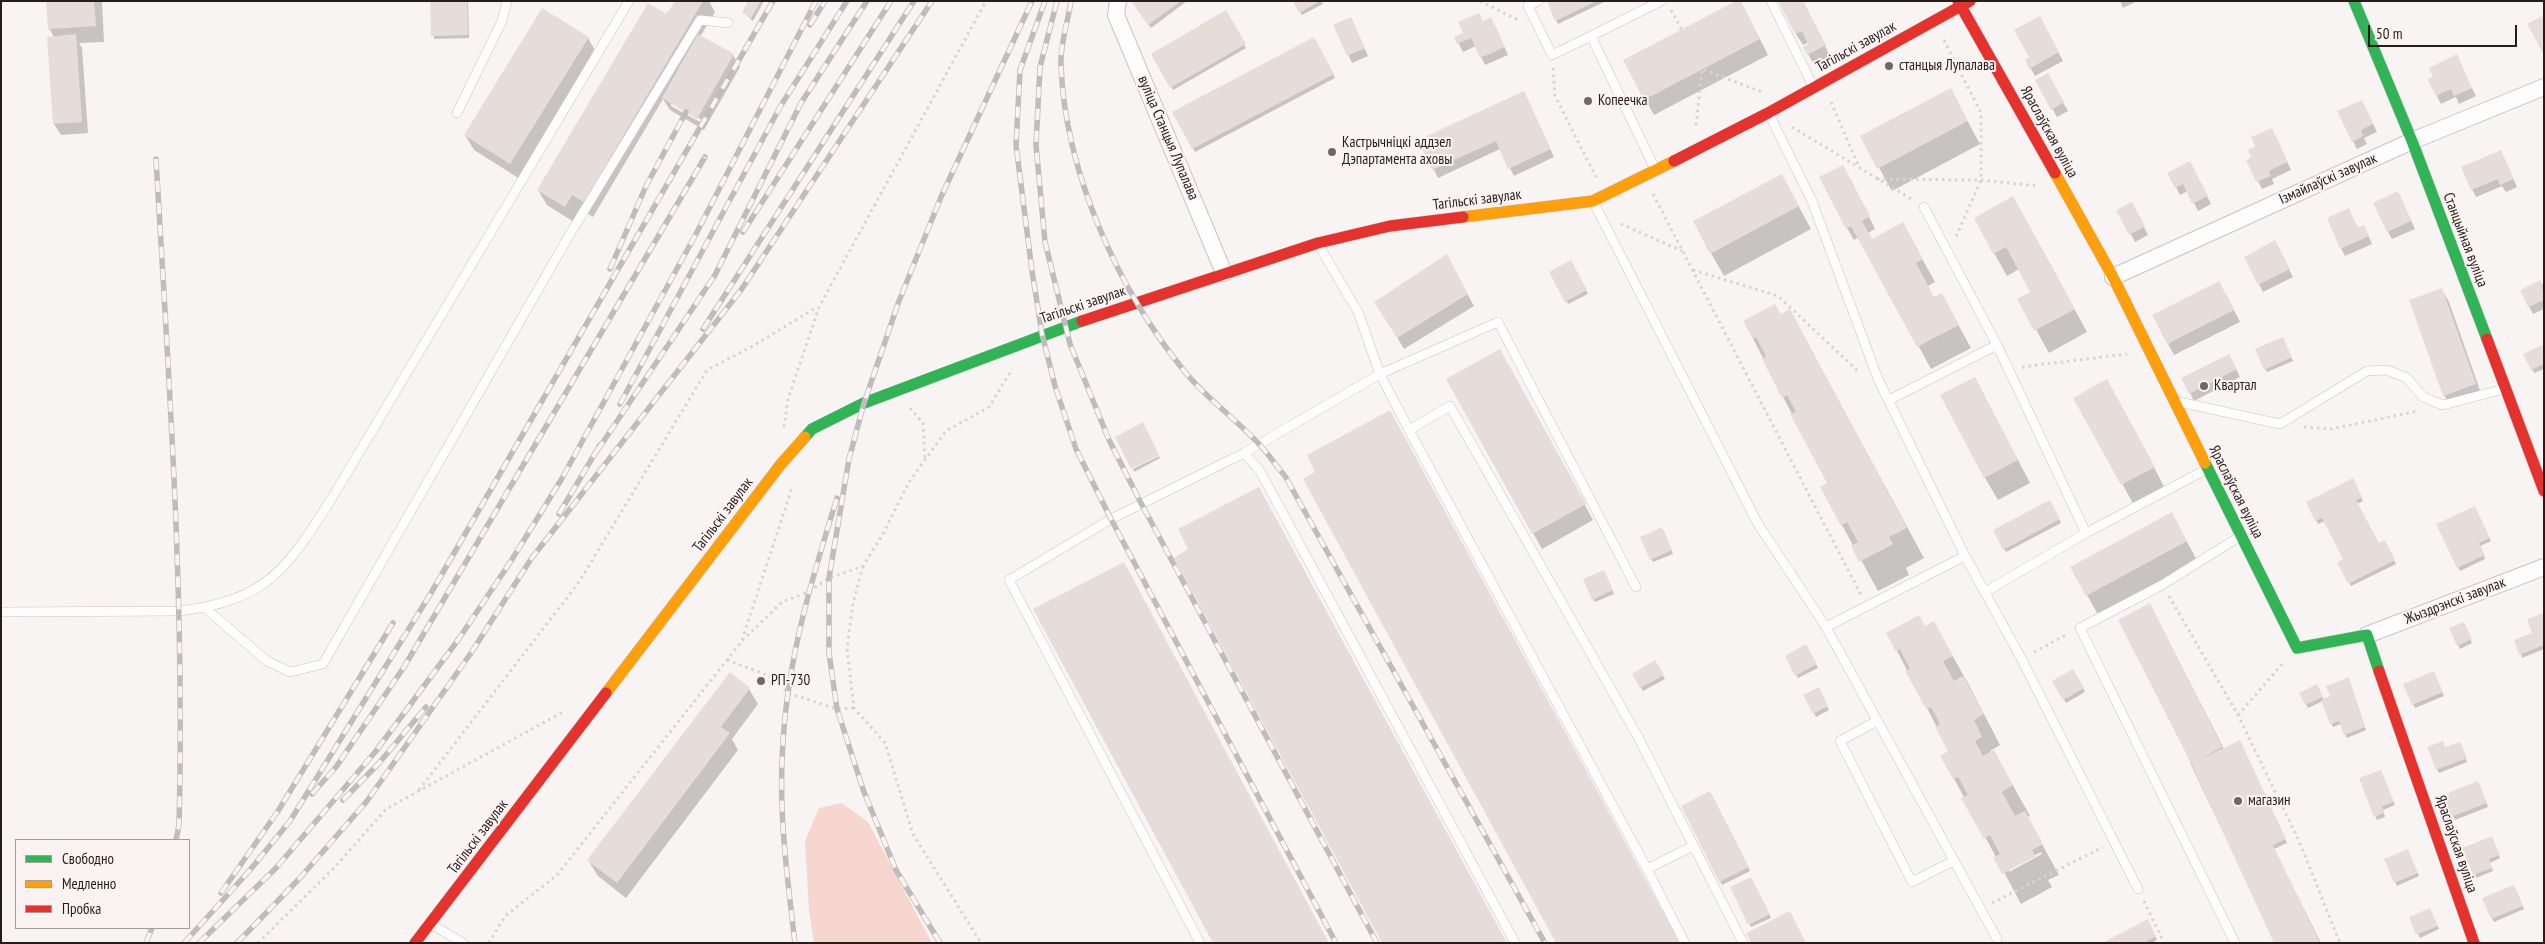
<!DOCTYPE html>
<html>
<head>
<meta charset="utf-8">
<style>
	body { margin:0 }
	#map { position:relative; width:2545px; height:944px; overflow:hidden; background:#f9f4f4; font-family:"PT Sans Narrow",sans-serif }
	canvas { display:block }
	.frame { position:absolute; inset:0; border:2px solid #281c19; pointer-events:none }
	.legend { position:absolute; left:15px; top:839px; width:175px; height:90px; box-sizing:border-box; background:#fbf3f2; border:1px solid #a79d9b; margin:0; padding:6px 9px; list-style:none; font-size:15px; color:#281c19 }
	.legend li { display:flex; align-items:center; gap:10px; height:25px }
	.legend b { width:25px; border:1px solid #a79d9b }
	.scale { position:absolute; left:2368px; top:25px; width:149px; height:22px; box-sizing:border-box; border:2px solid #281c19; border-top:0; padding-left:6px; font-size:15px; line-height:18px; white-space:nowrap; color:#281c19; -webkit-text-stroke:4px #fbf3f2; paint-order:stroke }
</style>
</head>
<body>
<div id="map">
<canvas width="2545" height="944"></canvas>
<div class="frame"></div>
<ul class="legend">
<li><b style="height:6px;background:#30b455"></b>Свободно</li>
<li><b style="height:6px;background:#ff9f0a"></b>Медленно</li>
<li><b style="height:6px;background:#e5322d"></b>Пробка</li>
</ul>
<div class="scale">50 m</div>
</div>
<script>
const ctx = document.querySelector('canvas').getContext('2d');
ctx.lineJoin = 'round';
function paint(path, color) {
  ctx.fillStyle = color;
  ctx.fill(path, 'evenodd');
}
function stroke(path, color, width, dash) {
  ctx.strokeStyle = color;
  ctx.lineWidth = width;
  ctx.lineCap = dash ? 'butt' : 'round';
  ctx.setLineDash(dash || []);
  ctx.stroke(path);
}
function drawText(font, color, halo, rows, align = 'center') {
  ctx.font = font + ' "PT Sans Narrow",sans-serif';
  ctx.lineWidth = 4;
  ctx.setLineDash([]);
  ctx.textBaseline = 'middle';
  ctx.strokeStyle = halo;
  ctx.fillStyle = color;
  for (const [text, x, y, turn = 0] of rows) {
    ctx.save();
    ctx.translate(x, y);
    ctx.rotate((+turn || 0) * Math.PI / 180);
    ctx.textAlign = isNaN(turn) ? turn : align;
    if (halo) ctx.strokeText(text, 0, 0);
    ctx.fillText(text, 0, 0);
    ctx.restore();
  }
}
paint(new Path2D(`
	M 842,803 L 868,822 L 932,943 L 814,943 L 809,910 L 805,841 L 819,808 Z`), '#f7d6cf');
paint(new Path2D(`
	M 48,1 L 102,1 L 104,42 L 79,43 L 82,48 L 88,133 L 61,135 L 54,124 L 54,37 L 49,28 Z
	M 431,1 L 468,1 L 469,38 L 434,39 Z
	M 676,1 L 709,1 L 715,12 L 700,37 L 733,55 L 740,67 L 704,130 L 670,110 L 663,99 L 593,217 L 582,210 L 574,222 L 547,205 L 538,190 ZM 671,103 L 704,121 L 702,123 L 671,106 Z
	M 750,1 L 764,1 L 753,21 L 743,12 Z
	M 1132,1 L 1187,1 L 1151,28 Z
	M 1294,1 L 1321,1 L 1323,4 L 1302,15 Z
	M 1550,1 L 1606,1 L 1558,24 L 1548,2 Z
	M 1803,1 L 1831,58 L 1815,66 L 1808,54 L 1809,42 L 1803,45 L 1796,34 Z
	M 2120,1 L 2137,1 L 2123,8 Z
	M 1226,12 L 1246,48 L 1173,90 L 1153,55 Z
	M 1748,16 L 1768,55 L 1654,115 L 1645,99 Z
	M 2040,18 L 2063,61 L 2035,76 L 2026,60 L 2031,58 Z
	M 1483,22 L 1495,26 L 1508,55 L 1485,65 L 1476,46 L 1463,52 L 1456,38 Z
	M 1335,26 L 1355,27 L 1368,56 L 1352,63 Z
	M 588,38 L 597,54 L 520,179 L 474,150 L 465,135 Z
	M 1314,39 L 1335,78 L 1195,152 L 1174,113 Z
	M 2460,64 L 2476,96 L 2459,104 L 2456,97 L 2441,104 L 2429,80 Z
	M 2047,75 L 2068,111 L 2057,117 L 2037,81 Z
	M 1950,89 L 1980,144 L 1892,191 L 1862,137 Z
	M 1528,101 L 1554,157 L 1514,176 L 1500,149 L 1438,178 L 1420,141 Z
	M 2366,109 L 2377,132 L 2364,138 L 2367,144 L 2357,149 L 2353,141 Z
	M 2276,137 L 2291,170 L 2272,179 L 2274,184 L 2262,189 L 2248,160 Z
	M 2501,152 L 2517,187 L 2506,192 L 2502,186 L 2476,197 L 2472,189 Z
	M 2194,170 L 2211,204 L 2198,211 L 2188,191 L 2180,195 L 2169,173 Z
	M 1850,178 L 1875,229 L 1868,233 L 1872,240 L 1915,246 L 1935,282 L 1928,286 L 1934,299 L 1954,317 L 1971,348 L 1931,369 L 1859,237 L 1854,240 L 1847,228 Z
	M 1794,198 L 1811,229 L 1724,276 L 1711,253 Z
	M 2402,201 L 2415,229 L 2392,239 L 2388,232 Z
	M 2132,203 L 2148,235 L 2135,242 L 2118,211 Z
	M 2353,218 L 2358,229 L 2368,235 L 2372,244 L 2345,256 L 2341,248 Z
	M 2026,220 L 2087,332 L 2049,353 L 2019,299 L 2032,292 L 2019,269 L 2007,276 L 1994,253 Z
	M 2279,250 L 2293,277 L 2263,292 L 2245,257 Z
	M 1571,262 L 1588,294 L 1568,304 L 1551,272 Z
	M 1453,268 L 1474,306 L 1404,349 L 1376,302 Z
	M 2541,282 L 2544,287 L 2544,309 L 2533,314 L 2529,306 Z
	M 2442,290 L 2449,302 L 2482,396 L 2451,407 L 2444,395 Z
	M 2226,294 L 2240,322 L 2174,355 L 2168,344 Z
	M 1790,311 L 1924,558 L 1906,568 L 1909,575 L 1878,591 L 1842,525 L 1828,484 L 1744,321 L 1781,316 Z
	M 2284,342 L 2293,361 L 2267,372 L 2265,369 Z
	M 2544,345 L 2544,369 L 2534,373 L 2525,354 Z
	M 2233,363 L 2240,377 L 2194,401 L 2190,393 Z
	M 1508,366 L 1593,520 L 1542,549 L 1533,533 Z
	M 2075,398 L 2120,404 L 2166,490 L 2135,507 Z
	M 1987,401 L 2030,483 L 1998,500 L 1985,478 Z
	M 1159,456 L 1160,458 L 1134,472 L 1133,469 Z
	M 2352,480 L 2363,501 L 2357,504 L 2378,545 L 2385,542 L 2396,564 L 2351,586 L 2339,562 L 2344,560 L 2325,521 L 2318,524 L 2307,502 Z
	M 2050,502 L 2061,523 L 2006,552 L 1995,531 Z
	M 2476,511 L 2491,541 L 2480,546 L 2485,559 L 2460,571 L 2458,567 Z
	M 2172,514 L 2199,564 L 2100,618 L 2087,595 Z
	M 1664,532 L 1673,554 L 1653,562 L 1651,559 Z
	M 1605,575 L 1614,594 L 1595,602 L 1593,599 Z
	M 2544,614 L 2544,649 L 2522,658 L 2521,654 Z
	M 2465,627 L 2472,643 L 2460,649 L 2458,645 Z
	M 1924,628 L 1951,653 L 1970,687 L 2000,745 L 1990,751 L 2011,782 L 2030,816 L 2027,817 L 2059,875 L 2048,880 L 2052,887 L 2021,904 L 1942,756 L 1950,752 L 1897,651 ZM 2041,852 L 2042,854 L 2009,872 L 2009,869 Z
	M 2162,628 L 2224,749 L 2241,745 L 2287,843 L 2274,849 L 2321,943 L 2276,943 L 2191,765 Z
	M 1806,646 L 1818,668 L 1798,678 L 1786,656 Z
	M 1655,662 L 1665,679 L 1643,691 L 1633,674 Z
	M 2073,670 L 2085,692 L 2066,703 L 2054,681 Z
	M 2435,676 L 2444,696 L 2415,708 L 2404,684 Z
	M 2350,682 L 2366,730 L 2347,738 L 2341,724 L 2333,727 L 2323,701 L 2308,708 L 2300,693 L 2317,685 L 2324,700 L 2331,697 Z
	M 749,689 L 758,704 L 732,739 L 738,750 L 626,898 L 598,876 L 588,860 Z
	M 1818,689 L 1829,710 L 1816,717 L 1805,696 Z
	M 2462,746 L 2467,762 L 2439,773 L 2437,769 L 2445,749 Z
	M 2383,775 L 2395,805 L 2383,810 L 2385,817 L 2377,820 L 2361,779 Z
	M 2480,786 L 2488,807 L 2455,820 L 2445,796 Z
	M 1710,793 L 1750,871 L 1722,885 L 1683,807 Z
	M 2493,841 L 2500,858 L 2490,863 L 2493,871 L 2476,878 L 2464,848 Z
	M 2409,854 L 2419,876 L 2397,886 L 2395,882 Z
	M 1751,878 L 1771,918 L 1751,927 L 1731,888 Z
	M 2516,890 L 2524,909 L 2494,922 L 2492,918 Z
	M 2431,913 L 2439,929 L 2420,938 L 2410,918 Z
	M 2149,924 L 2157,940 L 2152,943 L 2105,943 Z`), '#0003');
paint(new Path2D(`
	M 46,1 L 94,1 L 96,26 L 48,29 Z
	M 430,1 L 467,1 L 468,35 L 431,36 Z
	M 675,1 L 703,1 L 584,202 L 572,195 L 565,207 L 537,190 L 648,3 L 667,14 Z
	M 748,1 L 761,1 L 751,18 L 742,12 Z
	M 1131,1 L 1181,1 L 1148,25 Z
	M 1293,1 L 1320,1 L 1299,13 Z
	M 1547,1 L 1597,1 L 1555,21 Z
	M 1736,1 L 1741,1 L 1760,39 L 1644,100 L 1623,60 Z
	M 1778,1 L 1803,1 L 1826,45 L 1807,55 L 1803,47 L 1808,44 L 1802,31 L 1795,34 Z
	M 542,8 L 589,37 L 510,164 L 464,135 Z
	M 1226,10 L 1246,44 L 1170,88 L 1151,54 Z
	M 1479,13 L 1483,21 L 1491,17 L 1505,47 L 1480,58 L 1471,38 L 1457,44 L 1454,37 L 1463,33 L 1458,22 Z
	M 2544,15 L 2544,55 L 2527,24 Z
	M 2040,16 L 2059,52 L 2029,69 L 2025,60 L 2029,57 L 2014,30 Z
	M 1351,17 L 1365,48 L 1347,56 L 1333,25 Z
	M 76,34 L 82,122 L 53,124 L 47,37 Z
	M 698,34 L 734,54 L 697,119 L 662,98 Z
	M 1314,37 L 1334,74 L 1192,149 L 1172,112 Z
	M 2457,54 L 2472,88 L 2454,96 L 2451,89 L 2436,96 L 2427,79 L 2433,77 L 2429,68 Z
	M 2048,73 L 2064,102 L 2051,110 L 2035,80 Z
	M 1951,88 L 1968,121 L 1877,169 L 1860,136 Z
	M 1524,91 L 1551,149 L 1508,169 L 1496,141 L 1432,170 L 1418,140 Z
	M 2362,100 L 2373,124 L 2361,130 L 2363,136 L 2352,142 L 2337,111 Z
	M 2272,128 L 2287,162 L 2269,171 L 2271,176 L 2256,182 L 2246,160 L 2251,157 L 2248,150 L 2255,146 L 2251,137 Z
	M 2501,150 L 2514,179 L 2500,185 L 2498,179 L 2471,190 L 2461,167 Z
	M 2190,161 L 2208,196 L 2192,204 L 2183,184 L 2175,188 L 2167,173 Z
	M 1843,165 L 1870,216 L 1862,221 L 1872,239 L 1903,222 L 1923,259 L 1916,263 L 1934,297 L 1942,293 L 1959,325 L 1917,347 L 1851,226 L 1846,229 L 1819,177 Z
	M 1782,174 L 1799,206 L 1710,254 L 1693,221 Z
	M 2398,191 L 2411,221 L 2387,232 L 2373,203 Z
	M 2013,196 L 2075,309 L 2034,331 L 2017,299 L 2030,292 L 2006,247 L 1993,254 L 1974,218 Z
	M 2132,202 L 2145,226 L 2129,235 L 2116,210 Z
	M 2349,208 L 2357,228 L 2364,225 L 2369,236 L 2340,249 L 2327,218 Z
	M 2275,240 L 2290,269 L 2258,285 L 2244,257 Z
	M 1447,254 L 1468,294 L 1397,338 L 1374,302 Z
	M 1571,260 L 1587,290 L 1565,302 L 1549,272 Z
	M 2541,280 L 2544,300 L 2528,307 L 2520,290 Z
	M 2219,281 L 2234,310 L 2167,344 L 2152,315 Z
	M 2442,288 L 2476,384 L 2443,396 L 2409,300 Z
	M 1775,304 L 1781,314 L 1790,309 L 1907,528 L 1889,537 L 1893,544 L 1859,562 L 1851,546 L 1858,542 L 1847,522 L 1841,526 L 1820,487 L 1827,483 L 1790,414 L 1796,412 L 1787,395 L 1782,398 L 1762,359 L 1766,356 L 1756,337 L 1753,339 L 1743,321 Z
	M 2283,337 L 2292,357 L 2264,370 L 2255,349 Z
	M 2544,344 L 2544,364 L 2531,370 L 2523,354 Z
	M 1500,349 L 1586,504 L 1532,534 L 1446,379 Z
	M 2229,354 L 2237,369 L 2189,394 L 2181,378 Z
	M 1975,377 L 2018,460 L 1984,478 L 1940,395 Z
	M 2107,379 L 2155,467 L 2121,485 L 2073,398 Z
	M 1390,410 L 1680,943 L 1556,943 L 1303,479 L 1315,472 L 1307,455 Z
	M 1143,422 L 1159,455 L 1131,469 L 1115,437 Z
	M 2353,478 L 2362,497 L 2356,500 L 2379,543 L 2385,540 L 2395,560 L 2348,584 L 2337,562 L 2343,559 L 2322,518 L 2315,521 L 2306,502 Z
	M 1259,487 L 1507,943 L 1382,943 L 1174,558 L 1188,549 L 1178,529 Z
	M 2050,500 L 2060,519 L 2003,550 L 1993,530 Z
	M 2475,506 L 2490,538 L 2479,543 L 2485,555 L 2457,568 L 2436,524 Z
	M 2172,512 L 2187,541 L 2086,596 L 2070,567 Z
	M 1662,527 L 1672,550 L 1650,560 L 1640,537 Z
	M 1124,562 L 1329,943 L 1213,943 L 1033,609 Z
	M 1604,570 L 1613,590 L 1592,600 L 1583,579 Z
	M 2150,603 L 2222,747 L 2197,761 L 2240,740 L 2286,839 L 2273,845 L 2320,943 L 2274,943 L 2191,763 L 2118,620 Z
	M 2544,613 L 2544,645 L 2519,655 L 2514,640 L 2532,633 L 2527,619 Z
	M 1919,615 L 1925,626 L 1934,621 L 1953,656 L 1943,661 L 1954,681 L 1963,676 L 1984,714 L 1974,720 L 1982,737 L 1975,741 L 1983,756 L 1994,750 L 2013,785 L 2002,792 L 2015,816 L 2025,811 L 2043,844 L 2032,850 L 2036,856 L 2002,874 L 1993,858 L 2000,854 L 1990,835 L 1984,839 L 1961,798 L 1968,795 L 1958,777 L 1953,779 L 1940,756 L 1948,751 L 1935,727 L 1940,724 L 1931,707 L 1926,709 L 1905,671 L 1910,669 L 1900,649 L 1896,652 L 1886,633 Z
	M 2464,622 L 2472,639 L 2457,646 L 2449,628 Z
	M 1806,644 L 1817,664 L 1795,676 L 1785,656 Z
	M 1655,660 L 1664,675 L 1640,688 L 1632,674 Z
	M 2073,669 L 2084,688 L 2063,700 L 2052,681 Z
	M 2434,671 L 2443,692 L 2412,705 L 2403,684 Z
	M 730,672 L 750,688 L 721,727 L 730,733 L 617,883 L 587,860 Z
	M 2349,677 L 2365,727 L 2344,735 L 2339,721 L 2330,724 L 2321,700 L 2330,696 L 2326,686 Z
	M 2317,684 L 2323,697 L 2305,705 L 2299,693 Z
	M 1819,687 L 1828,706 L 1813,714 L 1803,695 Z
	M 2443,741 L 2445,747 L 2460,742 L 2467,758 L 2436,770 L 2427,747 Z
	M 2381,770 L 2394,802 L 2382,806 L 2384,813 L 2374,817 L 2359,778 Z
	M 2478,781 L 2487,803 L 2451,817 L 2443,795 Z
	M 1710,791 L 1749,867 L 1719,882 L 1681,806 Z
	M 2492,836 L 2500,855 L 2489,859 L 2492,868 L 2473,875 L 2462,848 Z
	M 2408,849 L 2418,873 L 2394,883 L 2384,859 Z
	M 1751,877 L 1770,914 L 1748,925 L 1730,887 Z
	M 2514,885 L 2523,906 L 2491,919 L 2482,898 Z
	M 2430,908 L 2438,926 L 2416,935 L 2409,917 Z
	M 1790,911 L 1806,943 L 1751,943 L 1746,933 Z
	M 2148,919 L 2156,936 L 2144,943 L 2102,943 Z`), '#e6dddb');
const lane = new Path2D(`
	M 1538,1 L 1528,6 L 1552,55 L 1591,36
	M 1771,1 L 1814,88
	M 457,113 L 502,21 L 507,1
	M 1769,114 L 1812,201 L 1878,379 L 1965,556 L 2021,658 L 2138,889
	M 1655,169 L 1591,36 L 1661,1
	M 1594,203 L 1758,524 L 1826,627 L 1997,939
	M 1924,207 L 1997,345 L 2086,533
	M 1318,244 L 1358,312 L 1380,374 L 1409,430
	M 1889,400 L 1997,345
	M 2179,402 L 2280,424 L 2367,371 L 2387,370 L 2407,378 L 2423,397 L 2443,405 L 2504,389
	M 1244,453 L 1260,471 L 1515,943
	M 1985,592 L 2086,533 L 2207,469
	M 205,608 L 267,661 L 290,672 L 323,664 L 570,234 L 700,20 L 728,23
	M 1,612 L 180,611 C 269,600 287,568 332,498 L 629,1
	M 1826,627 L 1965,556
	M 1877,721 L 1840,741 L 1912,882 L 1953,861
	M 1647,869 L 1693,846
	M 431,924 L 463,943
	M 1200,943 L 1009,580 L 1111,519 L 1244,453 L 1380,374 L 1498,322 L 1636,587
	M 1685,943 L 1647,869 L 1409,430 L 1450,406 L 1637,735 L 1743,943
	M 2235,943 L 2080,628 L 2162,585 L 2239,537`);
const street = new Path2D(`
	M 1118,1 L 1116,15 L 1224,273
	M 2113,277 L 2412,141 L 2544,87
	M 2367,635 L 2544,567`);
const fast = new Path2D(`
	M 2354,1 L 2412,141 L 2487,339
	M 805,437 L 812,429 L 864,403 L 1082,321
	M 2205,463 L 2297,648 L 2367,635 L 2379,671`);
const slow = new Path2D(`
	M 2055,173 L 2113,277 L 2205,463
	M 1463,217 L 1593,201 L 1674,161
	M 606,693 L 781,464 L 805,437`);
const jam = new Path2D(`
	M 1958,1 L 2055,173
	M 1674,161 L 1768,113 L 1970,1
	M 1082,321 L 1318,243 L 1390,226 L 1463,217
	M 2487,339 L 2544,491
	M 2379,671 L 2474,943
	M 415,943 L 606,693`);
stroke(lane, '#ccc3c1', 10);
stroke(street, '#ccc3c1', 18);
stroke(fast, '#ccc3c1', 12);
stroke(slow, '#ccc3c1', 12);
stroke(jam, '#ccc3c1', 12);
stroke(new Path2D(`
	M 1480,1 L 1518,20
	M 1671,10 L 1682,30
	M 1944,40 L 1981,113 L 1981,180 L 1956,237
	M 1553,68 L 1555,96 L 1596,177
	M 1831,102 L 1859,167
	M 1696,125 L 1702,69 L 1762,92
	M 1792,127 L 1913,200
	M 1877,179 L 1981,180 L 2038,186
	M 1653,194 L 1861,595
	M 1621,224 L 1682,251
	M 1693,270 L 1778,296 L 1860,373
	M 2022,367 L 2127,354
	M 910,408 L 923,423 L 925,460
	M 784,427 L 788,399 L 819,307 L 986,1
	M 2304,427 L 2331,429 L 2418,411
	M 863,566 L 853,603 L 847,648 L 854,708 L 885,743 L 913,834 L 981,943
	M 2169,596 L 2238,715 L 2299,841 L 2340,943
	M 742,640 L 791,491 L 790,487
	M 2034,652 L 2068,634
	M 727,660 L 772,677 L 788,693 L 837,709 L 854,708
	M 2238,715 L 2283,663
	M 419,790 L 579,582 L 707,370 L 751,347 L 817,307
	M 2144,901 L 2164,943
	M 1992,903 L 2103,847
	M 258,943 L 336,866 L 386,809 L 563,712
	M 489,943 L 505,916 L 557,875 L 742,641 L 782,602 L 808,592 L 829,578 L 863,566 L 883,534 L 909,482 L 946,431 L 989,407 L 1012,369`), '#d6d5d5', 3, [2.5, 4]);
stroke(lane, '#fefdfd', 9);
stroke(street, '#fefdfd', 16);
stroke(fast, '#30b455', 11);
stroke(slow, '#ff9f0a', 11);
stroke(jam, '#e5322d', 11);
const rail = new Path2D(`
	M 1045,1 L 1020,70 L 1016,145 L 1032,271 L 1042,334 L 1055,386 L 1076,449 L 1111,519 L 1336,943
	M 1057,1 L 1040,67 L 1036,145 L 1045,242 L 1070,344 L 1109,440 L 1141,503 L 1377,943
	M 1071,1 C 1068,21 1060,45 1061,65 C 1065,172 1118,290 1185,372 C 1207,399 1236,419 1259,444 C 1268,453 1276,466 1285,476 L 1545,943
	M 810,25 L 825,1
	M 156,159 C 169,381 185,602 179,825 L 176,840
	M 743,232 L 891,1
	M 610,269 L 646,186 L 686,112
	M 703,329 L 914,1
	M 620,404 L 780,107 L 847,1
	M 597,451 L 715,275 L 801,103 L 867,1
	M 559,514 L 600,445
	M 312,794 L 336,767 L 404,667 L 705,157
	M 343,800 L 379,763 L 426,707
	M 221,893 L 278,811 L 393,623
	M 146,943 L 152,928
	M 184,943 L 250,870 L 290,821 L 431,593 L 773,1
	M 199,943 L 276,868 L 376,751 L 458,640 L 511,561 L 561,480 L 696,234 L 816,1
	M 237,943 L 299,879 L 367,801 L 471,653 L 531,559 L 741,290 L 932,1
	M 795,943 C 787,876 778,809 783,742 C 788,657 812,578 837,498
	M 940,943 L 896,870 L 864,792 L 837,709 L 829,653 L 829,578 L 849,459 L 864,403 L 899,301 L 941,197 L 1032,1`);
stroke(rail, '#bebcbc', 5.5);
stroke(rail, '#fbf3f2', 4, [11]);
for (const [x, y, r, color] of [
	[1889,66,5,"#716866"],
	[1588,101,5,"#716866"],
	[1332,152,5,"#716866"],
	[2204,386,5,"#716866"],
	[761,681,5,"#716866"],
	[2238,801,5,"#716866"]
]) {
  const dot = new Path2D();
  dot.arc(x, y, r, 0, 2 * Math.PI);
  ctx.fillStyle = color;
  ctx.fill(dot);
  stroke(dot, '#fbf3f2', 2);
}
drawText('15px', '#281c19', '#fbf3f2', [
	["Тагільскі завулак",1856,47,-29],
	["Яраслаўская вуліца",2049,132,61],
	["вуліца Станцыя Лупалава",1168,138,67],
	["Ізмайлаўскі завулак",2328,179,-24],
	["Тагільскі завулак",1477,200,-7],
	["Станцыйная вуліца",2465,240,69],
	["Тагільскі завулак",1083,305,-19],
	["Яраслаўская вуліца",2236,492,63],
	["Тагільскі завулак",723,515,-53],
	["Жыздрэнскі завулак",2455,601,-21],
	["Тагільскі завулак",478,837,-53],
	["Яраслаўская вуліца",2456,844,71]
]);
drawText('15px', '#281c19', '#fbf3f2', [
	["станцыя Лупалава",1899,66],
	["Копеечка",1598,101],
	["Кастрычніцкі аддзел",1342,143],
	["Дэпартамента аховы",1342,160],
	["Квартал",2214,386],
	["РП-730",771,681],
	["магазин",2248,801]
], 'left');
</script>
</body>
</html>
